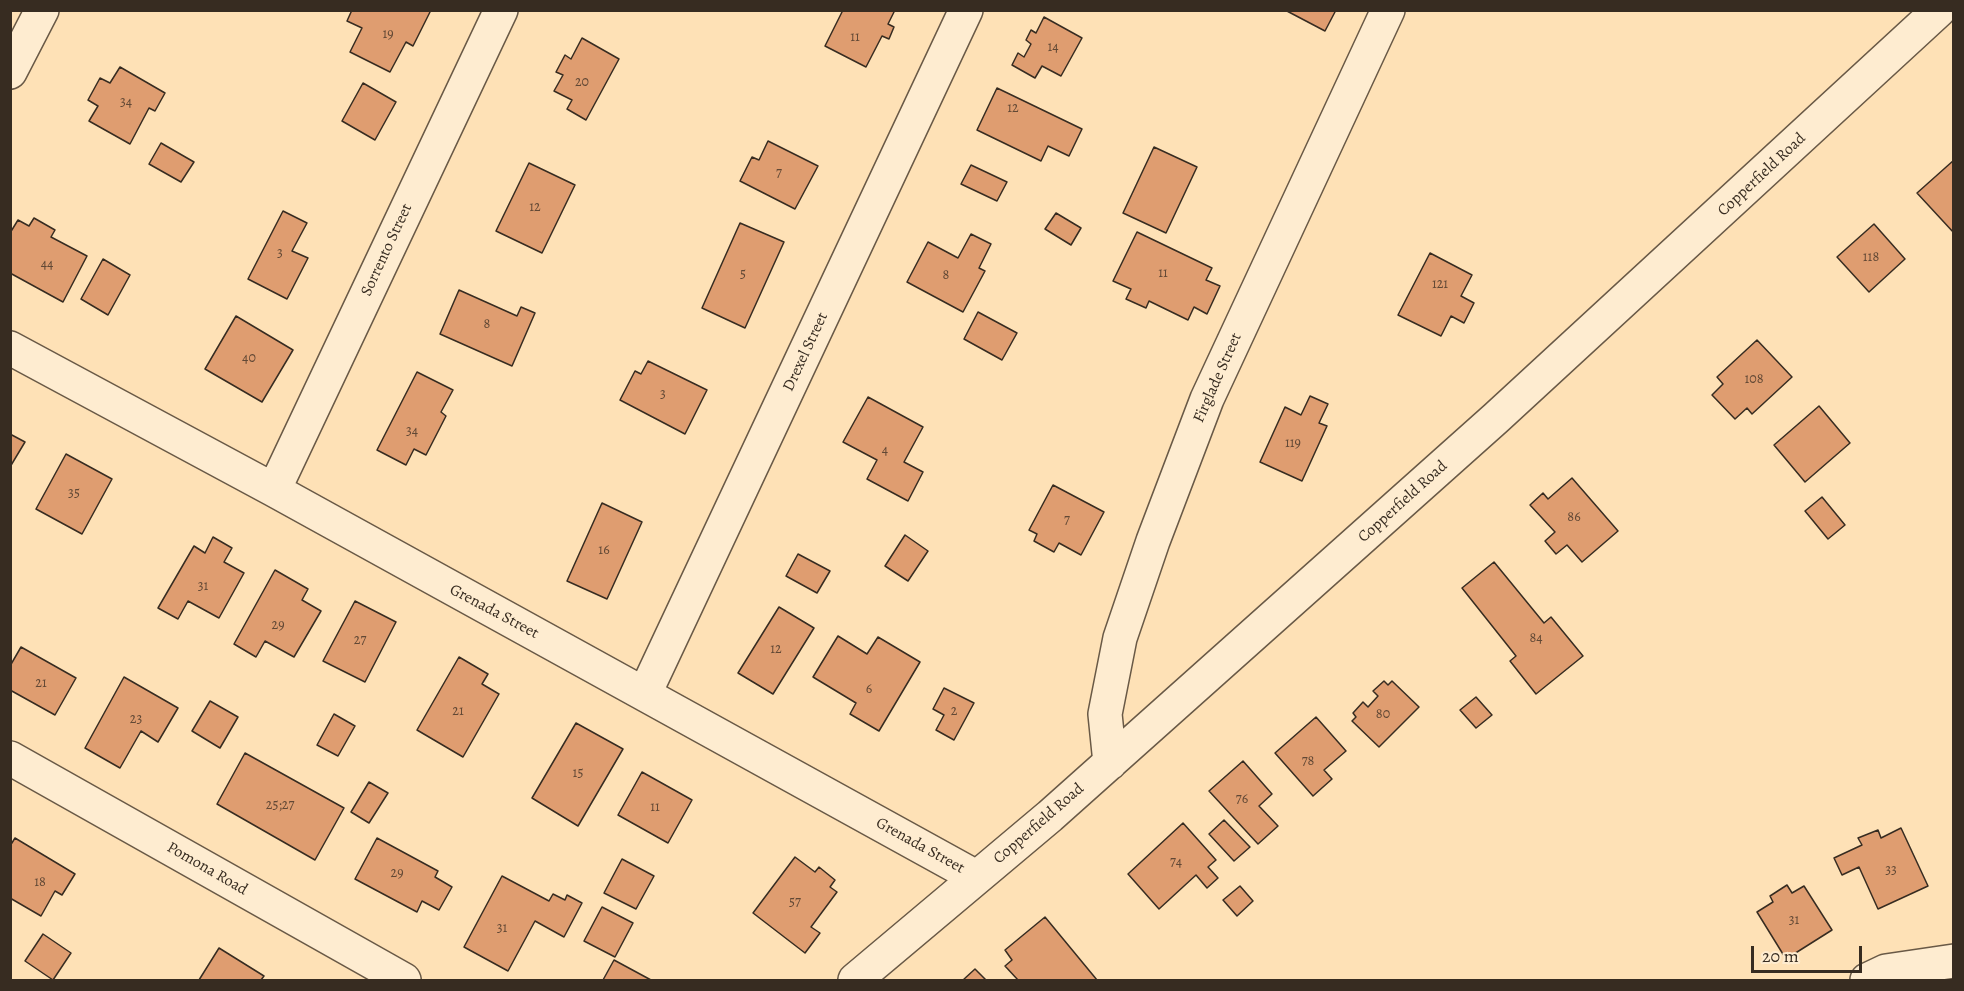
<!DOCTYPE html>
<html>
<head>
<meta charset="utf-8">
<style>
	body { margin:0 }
	#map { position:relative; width:1964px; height:991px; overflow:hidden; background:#fee1b6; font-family:Alegreya,serif }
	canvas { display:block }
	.frame { position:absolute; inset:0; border:12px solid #372c21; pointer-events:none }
	.scale { position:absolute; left:1751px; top:946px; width:111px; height:27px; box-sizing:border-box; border:3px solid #372c21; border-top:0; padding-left:8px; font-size:18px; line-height:21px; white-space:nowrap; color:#372c21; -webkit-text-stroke:4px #feecd0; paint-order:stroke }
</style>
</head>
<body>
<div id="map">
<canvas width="1964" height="991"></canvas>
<div class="frame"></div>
<div class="scale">20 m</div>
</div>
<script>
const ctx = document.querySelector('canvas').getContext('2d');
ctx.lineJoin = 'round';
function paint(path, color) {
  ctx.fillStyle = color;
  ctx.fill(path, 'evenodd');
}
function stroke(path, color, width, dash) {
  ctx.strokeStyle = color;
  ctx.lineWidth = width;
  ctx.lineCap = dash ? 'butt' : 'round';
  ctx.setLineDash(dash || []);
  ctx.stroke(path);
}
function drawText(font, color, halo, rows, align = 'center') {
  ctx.font = font + ' Alegreya,serif';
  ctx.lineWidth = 5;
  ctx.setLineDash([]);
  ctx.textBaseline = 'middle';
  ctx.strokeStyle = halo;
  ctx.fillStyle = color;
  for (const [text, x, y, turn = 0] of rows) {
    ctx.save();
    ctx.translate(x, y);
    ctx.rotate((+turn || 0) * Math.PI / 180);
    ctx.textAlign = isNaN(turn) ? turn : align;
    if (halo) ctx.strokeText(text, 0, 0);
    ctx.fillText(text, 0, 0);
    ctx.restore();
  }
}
const building = new Path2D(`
	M 352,10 L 428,10 L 430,12 L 413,46 L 406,42 L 390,72 L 350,52 L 362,28 L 347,21 Z
	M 843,10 L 895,10 L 888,24 L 894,27 L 889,39 L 882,36 L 866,67 L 825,46 Z
	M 1285,10 L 1336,10 L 1325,31 Z
	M 1044,17 L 1082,38 L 1061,76 L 1042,66 L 1035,78 L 1012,65 L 1018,53 L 1024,57 L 1031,44 L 1026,40 L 1031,30 L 1036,33 Z
	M 582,38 L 619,59 L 586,120 L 567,109 L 572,100 L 554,91 L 563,75 L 556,72 L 565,55 L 571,59 Z
	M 120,67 L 165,93 L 155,111 L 149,108 L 130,144 L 89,121 L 98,106 L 88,100 L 100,78 L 110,83 Z
	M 363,83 L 396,102 L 375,140 L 342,121 Z
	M 997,88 L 1082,129 L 1069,156 L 1048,146 L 1041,161 L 977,130 Z
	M 768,141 L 818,166 L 795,209 L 740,181 L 752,157 L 759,160 Z
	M 161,143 L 194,162 L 181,182 L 149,164 Z
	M 1154,147 L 1197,167 L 1166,233 L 1123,213 Z
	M 1954,160 L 1954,233 L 1917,193 Z
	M 529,163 L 575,185 L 542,253 L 496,231 Z
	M 971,165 L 1007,182 L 997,201 L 961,184 Z
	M 283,211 L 307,223 L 292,251 L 308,258 L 287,299 L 248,279 Z
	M 1056,213 L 1081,228 L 1071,245 L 1045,229 Z
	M 34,218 L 55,230 L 51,237 L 87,256 L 63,302 L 10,273 L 10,233 L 18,220 L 29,226 Z
	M 740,223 L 784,242 L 745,328 L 702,308 Z
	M 1874,224 L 1905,259 L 1869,292 L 1837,257 Z
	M 1137,232 L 1212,268 L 1206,280 L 1220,286 L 1207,314 L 1194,307 L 1188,320 L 1149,301 L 1146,308 L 1126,299 L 1131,289 L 1113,281 Z
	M 971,234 L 991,244 L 979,268 L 985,271 L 963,312 L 907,282 L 928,242 L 958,258 Z
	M 1430,253 L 1472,275 L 1461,296 L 1474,303 L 1464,323 L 1451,316 L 1441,336 L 1398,315 Z
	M 103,259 L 130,275 L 108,315 L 81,299 Z
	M 459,290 L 517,316 L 521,307 L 535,313 L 512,366 L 440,334 Z
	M 978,312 L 1017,333 L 1002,360 L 964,339 Z
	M 236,316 L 293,350 L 262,402 L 205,369 Z
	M 1757,340 L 1792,377 L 1752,414 L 1747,408 L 1735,419 L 1712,395 L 1723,384 L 1717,377 Z
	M 648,361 L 707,390 L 685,434 L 620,400 L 635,371 L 641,374 Z
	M 417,372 L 453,390 L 441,412 L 446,416 L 426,455 L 414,449 L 406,465 L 377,450 Z
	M 1310,396 L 1328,404 L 1319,423 L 1327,426 L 1302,481 L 1260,462 L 1285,407 L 1301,415 Z
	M 868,397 L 923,427 L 904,462 L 923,472 L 908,501 L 867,479 L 877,460 L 843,442 Z
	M 1819,406 L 1850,443 L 1805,482 L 1774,445 Z
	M 10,434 L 25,442 L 10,467 Z
	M 66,454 L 112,479 L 82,534 L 36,509 Z
	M 1572,478 L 1618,531 L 1582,562 L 1567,545 L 1556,554 L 1545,541 L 1555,532 L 1530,505 L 1543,493 L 1548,499 Z
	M 1053,485 L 1104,512 L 1081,555 L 1059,543 L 1054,552 L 1034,541 L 1037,534 L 1029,530 Z
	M 1822,497 L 1845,525 L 1828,539 L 1805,511 Z
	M 602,503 L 642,522 L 607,599 L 567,581 Z
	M 905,535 L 928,551 L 908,581 L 885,566 Z
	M 213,537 L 232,548 L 224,562 L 244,573 L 219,618 L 188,601 L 178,619 L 158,608 L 194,546 L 205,553 Z
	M 798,554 L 830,571 L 817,593 L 786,576 Z
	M 1494,562 L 1544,623 L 1551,617 L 1583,656 L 1536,694 L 1510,661 L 1516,656 L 1462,588 Z
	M 275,570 L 308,589 L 302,600 L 321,611 L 294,657 L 265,641 L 256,657 L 234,644 Z
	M 355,601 L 396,622 L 365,682 L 323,661 Z
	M 779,607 L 814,628 L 773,694 L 738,673 Z
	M 838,636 L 867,654 L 878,637 L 920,662 L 879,731 L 850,714 L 856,703 L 813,677 Z
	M 21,647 L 76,678 L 55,715 L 10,690 L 10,666 Z
	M 459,657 L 488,674 L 482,684 L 499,694 L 463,757 L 417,730 Z
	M 124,677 L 178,708 L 158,742 L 141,731 L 120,768 L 85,748 Z
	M 1384,681 L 1388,685 L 1392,681 L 1419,707 L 1379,747 L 1352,721 L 1356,717 L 1353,713 L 1363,702 L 1368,707 L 1378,696 L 1373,691 Z
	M 944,688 L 974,703 L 954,740 L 936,730 L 944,715 L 933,709 Z
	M 1476,697 L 1492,715 L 1476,728 L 1460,710 Z
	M 210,701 L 238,717 L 220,748 L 192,731 Z
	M 334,714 L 355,726 L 338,756 L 317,745 Z
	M 1316,717 L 1346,751 L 1324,770 L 1332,779 L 1313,796 L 1275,753 Z
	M 576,723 L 623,749 L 578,826 L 532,798 Z
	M 245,753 L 344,808 L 315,860 L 217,804 Z
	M 1243,761 L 1272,794 L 1259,806 L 1278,826 L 1258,844 L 1209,791 Z
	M 642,772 L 692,800 L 668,843 L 618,815 Z
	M 369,782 L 388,793 L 369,823 L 351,812 Z
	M 1224,820 L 1250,847 L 1234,861 L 1209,834 Z
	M 1183,823 L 1216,860 L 1208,867 L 1218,878 L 1207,888 L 1196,875 L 1159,909 L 1128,874 Z
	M 1901,828 L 1928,886 L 1878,909 L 1859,867 L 1842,875 L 1834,858 L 1862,845 L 1858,838 L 1878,830 L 1881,838 Z
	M 15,838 L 75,874 L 62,895 L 55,891 L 41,916 L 10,898 L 10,846 Z
	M 377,838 L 438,871 L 435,877 L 452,887 L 439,910 L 422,901 L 417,912 L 355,879 Z
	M 795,857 L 815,872 L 819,867 L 835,880 L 830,887 L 837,892 L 811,927 L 820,933 L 805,953 L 753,913 Z
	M 622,859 L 654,876 L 636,909 L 604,893 Z
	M 502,876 L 549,901 L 553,894 L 565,900 L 567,895 L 582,903 L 564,937 L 535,921 L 508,971 L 464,947 Z
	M 1787,885 L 1792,893 L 1804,886 L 1832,930 L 1786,959 L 1757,912 L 1773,902 L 1770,896 Z
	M 1240,886 L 1253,901 L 1237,916 L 1223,900 Z
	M 602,907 L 633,923 L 615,957 L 584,941 Z
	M 1045,917 L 1097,980 L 1018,980 L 1005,966 L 1012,960 L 1005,950 Z
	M 43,934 L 71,953 L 53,980 L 25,961 Z
	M 219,948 L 264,976 L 261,980 L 199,980 Z
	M 614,960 L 651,980 L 603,980 Z
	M 975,969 L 986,980 L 963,980 Z`);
paint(building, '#df9d70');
stroke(building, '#372c21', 1.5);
const minor = new Path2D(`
	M 10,72 L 42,10
	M 10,348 L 274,490 L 976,877
	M 274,490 L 501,10
	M 645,693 L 966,10
	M 10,758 L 404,980
	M 1110,763 L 1105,714 L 1120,638 L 1153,541 L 1207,399 L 1388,10
	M 855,980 L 1050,816 L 1496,418 L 1939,10
	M 1867,980 L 1886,971 L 1954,961`);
stroke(minor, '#695946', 36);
stroke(minor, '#feecd0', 33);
drawText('14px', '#614835', null, [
	["19",388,35],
	["11",855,38],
	["14",1053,48],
	["20",582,83],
	["34",126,103],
	["12",1013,109],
	["7",779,174],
	["12",535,208],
	["3",280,254],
	["118",1871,258],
	["44",47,265],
	["11",1163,274],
	["5",743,275],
	["8",946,276],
	["121",1440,285],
	["8",487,325],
	["40",249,359],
	["108",1754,380],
	["3",663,395],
	["34",412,432],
	["119",1293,444],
	["4",885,451],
	["35",74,494],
	["86",1574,518],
	["7",1067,521],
	["16",604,551],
	["31",203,587],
	["29",278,626],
	["84",1536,639],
	["27",360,641],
	["12",776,650],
	["21",41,684],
	["6",869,690],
	["21",458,712],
	["2",954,712],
	["80",1383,715],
	["23",136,720],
	["78",1308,762],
	["15",578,774],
	["76",1242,800],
	["25;27",280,806],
	["11",655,808],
	["74",1176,863],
	["33",1891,871],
	["29",397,874],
	["18",40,883],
	["57",795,903],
	["31",1794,921],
	["31",502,929]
]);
drawText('16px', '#372c21', '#feecd0', [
	["Copperfield Road",1762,175,-43],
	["Sorrento Street",387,250,-65],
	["Drexel Street",806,352,-65],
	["Firglade Street",1218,378,-66],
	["Copperfield Road",1403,502,-42],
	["Grenada Street",494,612,28],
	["Copperfield Road",1039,824,-41],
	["Grenada Street",920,846,29],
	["Pomona Road",207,869,30]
]);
</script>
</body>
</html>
